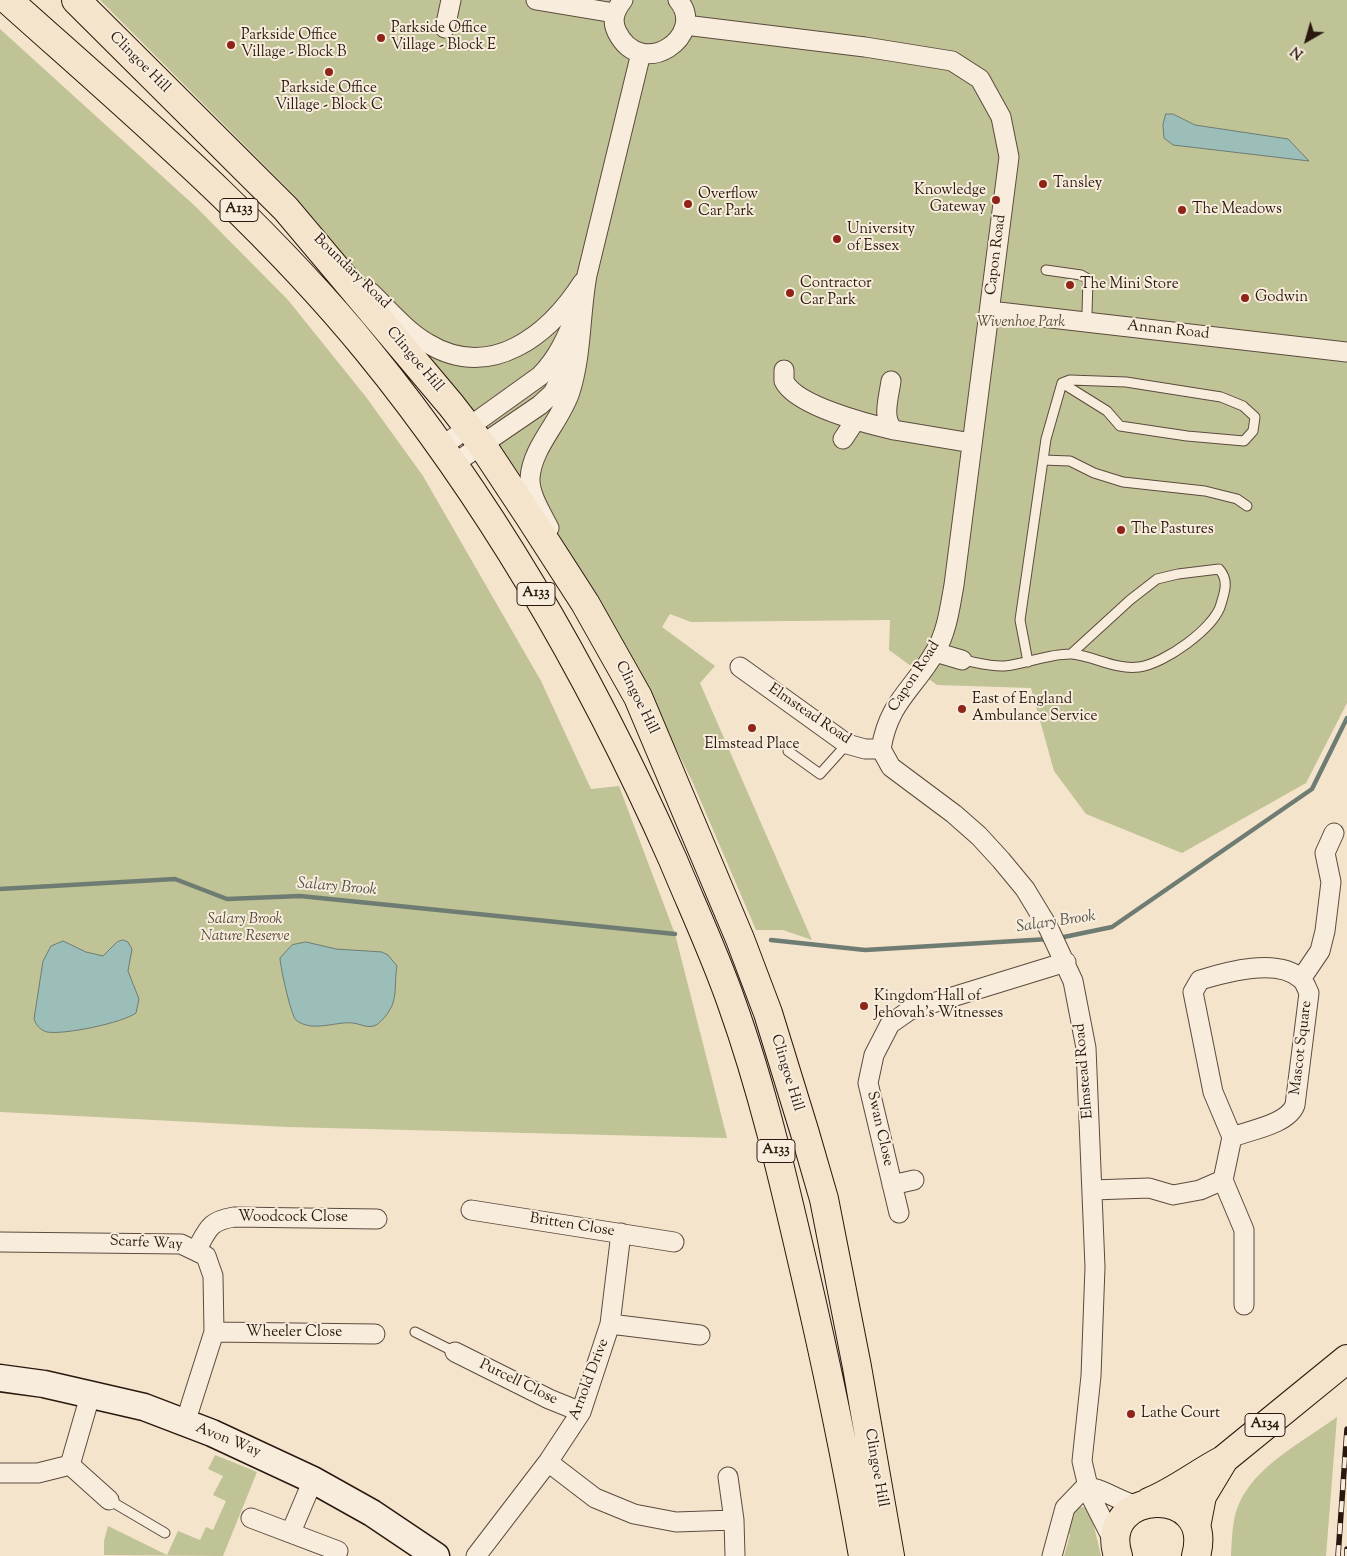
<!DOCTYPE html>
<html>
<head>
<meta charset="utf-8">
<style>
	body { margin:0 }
	#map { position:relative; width:1347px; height:1556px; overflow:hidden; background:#f4e4cb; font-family:"Sorts Mill Goudy",serif }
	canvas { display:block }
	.north { position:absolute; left:1282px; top:15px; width:50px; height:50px; -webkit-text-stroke:4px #f8eddd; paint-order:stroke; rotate:218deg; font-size:14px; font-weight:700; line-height:20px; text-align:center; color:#2a180f }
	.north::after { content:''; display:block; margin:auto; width:18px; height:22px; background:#2a180f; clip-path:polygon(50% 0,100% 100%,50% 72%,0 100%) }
</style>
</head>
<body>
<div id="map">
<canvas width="1347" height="1556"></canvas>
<div class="north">N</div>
</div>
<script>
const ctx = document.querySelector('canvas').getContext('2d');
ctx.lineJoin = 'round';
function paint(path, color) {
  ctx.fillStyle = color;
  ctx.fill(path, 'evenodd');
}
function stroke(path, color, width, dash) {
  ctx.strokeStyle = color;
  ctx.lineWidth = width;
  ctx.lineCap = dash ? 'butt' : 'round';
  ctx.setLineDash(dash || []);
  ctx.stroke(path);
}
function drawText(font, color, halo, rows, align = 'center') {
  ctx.font = font + ' "Sorts Mill Goudy",serif';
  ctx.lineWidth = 4;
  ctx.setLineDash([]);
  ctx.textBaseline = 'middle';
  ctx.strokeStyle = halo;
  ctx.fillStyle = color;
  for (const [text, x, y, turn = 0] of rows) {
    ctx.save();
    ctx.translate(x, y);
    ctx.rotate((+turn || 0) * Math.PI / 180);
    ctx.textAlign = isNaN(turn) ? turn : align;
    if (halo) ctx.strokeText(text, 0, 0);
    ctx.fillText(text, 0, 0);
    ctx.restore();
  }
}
paint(new Path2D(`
	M 100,0 L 1347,0 L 1347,703 L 1306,783 L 1182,853 L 1086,814 L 1054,771 L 1031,688 L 937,685 L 889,650 L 890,620 L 691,622 L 670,614 L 662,627 L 715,666 L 700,683 L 812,940 L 783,930 L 756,930 L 693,783 L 626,647 L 547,515 L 499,444 L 469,404 L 295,196 Z
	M 0,29 L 196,207 L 288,300 L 366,397 L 423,476 L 541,681 L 591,789 L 619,786 L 675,934 L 727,1138 L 288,1127 L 0,1112 Z
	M 1337,1417 L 1326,1556 L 1231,1556 C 1232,1540 1232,1521 1238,1506 C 1254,1466 1304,1441 1337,1417 Z
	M 215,1455 L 257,1472 L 223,1556 L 104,1555 L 104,1541 L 108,1526 L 167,1555 L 178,1531 L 200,1540 L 206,1527 L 213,1530 L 226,1501 L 213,1495 L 223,1476 L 208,1469 Z
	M 1077,1506 L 1087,1508 L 1092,1518 L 1101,1556 L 1064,1556 L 1070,1535 L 1065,1526 Z`), '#bfc395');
const water = new Path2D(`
	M 1166,114 L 1173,114 L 1195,125 L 1288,139 L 1309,161 L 1173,145 L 1164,138 L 1163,125 Z
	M 123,940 L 128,942 L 132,949 L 128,971 L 139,999 L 136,1013 C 122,1023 64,1035 47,1032 C 40,1030 36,1025 34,1019 L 43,961 L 51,946 L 63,941 L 86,952 L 103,956 L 117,942 Z
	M 306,942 L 336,949 L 382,952 L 388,955 L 397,966 C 394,980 398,999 389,1011 C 387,1015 380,1023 376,1025 C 368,1029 361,1024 353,1023 C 336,1021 312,1033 296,1020 C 291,1016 280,966 280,958 L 292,945 Z`);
paint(water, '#9cbeb8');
stroke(water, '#6e7c74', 1);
stroke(new Path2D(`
	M 0,889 L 175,879 L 227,899 L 300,896 L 675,934
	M 1059,938 L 1112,927 L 1312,789 L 1347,718
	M 771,940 L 865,950 L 1049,939`), '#6e7c74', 4.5);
const lane = new Path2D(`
	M 1046,270 L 1081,275 L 1088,279 L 1087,313
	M 1043,460 L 1070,461 L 1094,473 L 1123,482 L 1205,491 L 1237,499 L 1247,506
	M 962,660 C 975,662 991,667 1004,666 C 1025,664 1051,653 1072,654 C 1094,656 1115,670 1139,667 C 1164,664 1215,628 1221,604 C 1225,591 1229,580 1219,569 L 1178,574 L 1157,579 L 1130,600 L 1071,654
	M 1028,662 L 1020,620 L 1046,439 L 1062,383 L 1107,411 L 1120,426 L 1187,436 L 1244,441 L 1253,431 L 1255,417 L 1243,406 L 1221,397 L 1126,382 L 1070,380 L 1062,383
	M 788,751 L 820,774 L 847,744
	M 415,1332 L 455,1352
	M 109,1500 L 165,1533`);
const street = new Path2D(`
	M 536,0 L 614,13
	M 623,0 C 615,10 611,20 617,32 C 642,82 708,35 678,0
	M 685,25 L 865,47 L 952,61 L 980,79 L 1001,117 L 1009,157 L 954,585 C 950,607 947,632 935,652 C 913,690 889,701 881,749
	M 445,28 L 451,0
	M 370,292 C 388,309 406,331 427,343 C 491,382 549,335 583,282
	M 990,311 L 1347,352
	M 784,370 L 784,381 C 796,406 868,424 894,430
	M 891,381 C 889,397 881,419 894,430 L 972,443
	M 843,439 L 855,421
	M 441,447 L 540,376 C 559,357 568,334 578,310
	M 452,465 L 540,405 L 553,393 L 569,361
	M 549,528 C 542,514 529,494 530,478 C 532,447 560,422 570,392 C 582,354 580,313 587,275 L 641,53
	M 935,652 L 962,660
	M 740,667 L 847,744 L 865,749 L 881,749
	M 881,749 L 891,767 L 954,814 L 979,836 L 1001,860 L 1025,889 L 1048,927 L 1073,981 L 1086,1048 L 1095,1267 L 1091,1376 L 1082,1461 L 1090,1495 L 1116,1546
	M 1301,979 L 1320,951 L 1325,931 L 1331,882 L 1325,853 L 1334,833
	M 1223,1180 L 1244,1230 L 1244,1305
	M 892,1185 L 914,1180
	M 1093,1190 L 1149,1188 L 1173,1195 L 1200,1190 L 1223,1180 L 1232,1137 L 1213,1092 L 1193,992 L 1200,980 C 1226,972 1278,957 1301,979 C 1305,982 1307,989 1309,993 L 1295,1105 C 1288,1124 1251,1130 1232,1137
	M 471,1210 L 674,1242
	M 899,1213 L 868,1083 L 874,1055 L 890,1024 L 910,1010 L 1066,962
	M 0,1242 L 181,1244 L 206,1256 L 213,1276 L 214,1332 L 185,1423
	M 196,1251 C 208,1229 209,1221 234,1217 L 377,1219
	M 610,1324 L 700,1335
	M 214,1332 L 375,1334
	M 455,1352 L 549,1399 L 581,1412
	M 90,1396 L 70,1465 L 109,1500
	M 548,1462 L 595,1498 L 634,1514 L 676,1522 L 734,1520 L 728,1477
	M 0,1473 L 38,1473 L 70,1465
	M 1090,1488 C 1102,1488 1122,1503 1139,1506
	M 251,1518 L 338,1551
	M 734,1520 L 735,1556
	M 291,1532 L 313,1480
	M 476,1556 L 548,1462 L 581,1412 L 610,1324 L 621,1233
	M 1052,1556 L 1065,1508 L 1088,1484`);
const secondary = new Path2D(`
	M 0,1378 L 44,1384 L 144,1407 L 212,1433 L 313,1480 L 372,1513 L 436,1556`);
const primary = new Path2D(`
	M 8,0 C 133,112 262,221 368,351 C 493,504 593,680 673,860 C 693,908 715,955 732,1004 C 762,1088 782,1174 802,1260 C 825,1358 846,1457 863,1556
	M 76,0 L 286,209 L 451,405 L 482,445 L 529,516 L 585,603 L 638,697 L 740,939 L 768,1013 L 804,1130 L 824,1199 L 857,1367 L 890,1556
	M 1149,1502 C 1176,1491 1198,1473 1223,1460 L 1347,1359
	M 1196,1527 L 1202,1496 L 1223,1461
	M 1118,1556 C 1096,1488 1216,1483 1196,1556`);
stroke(lane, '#5c4b3e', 11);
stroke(street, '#5c4b3e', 21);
stroke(secondary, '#2a180f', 29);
stroke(primary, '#2a180f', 30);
stroke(lane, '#f8eddd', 9);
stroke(street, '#f8eddd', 19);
stroke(secondary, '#f8eddd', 26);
stroke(primary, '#f4e4cb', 28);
const rail = new Path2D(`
	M 1338,1556 L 1347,1429
	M 1347,1556 L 1347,1549`);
stroke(rail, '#2a180f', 5.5);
stroke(rail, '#f8eddd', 4, [11]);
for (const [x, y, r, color] of [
	[381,38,5,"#8f2418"],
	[231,45,5,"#8f2418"],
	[329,72,5,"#8f2418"],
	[1043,184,5,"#8f2418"],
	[996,200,5,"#8f2418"],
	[688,204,5,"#8f2418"],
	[1182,210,5,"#8f2418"],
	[837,239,5,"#8f2418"],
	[1070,285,5,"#8f2418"],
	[790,293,5,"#8f2418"],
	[1245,298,5,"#8f2418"],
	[1121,530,5,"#8f2418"],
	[962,709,5,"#8f2418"],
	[752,728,5,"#8f2418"],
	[864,1006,5,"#8f2418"],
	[1131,1414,5,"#8f2418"]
]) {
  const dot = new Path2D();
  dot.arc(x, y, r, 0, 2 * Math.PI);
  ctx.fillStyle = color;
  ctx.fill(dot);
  stroke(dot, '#f8eddd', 2);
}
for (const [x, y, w] of [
	[239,210,38],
	[536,594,38],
	[776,1151,38],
	[1265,1425,40]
]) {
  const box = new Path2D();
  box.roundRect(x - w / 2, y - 11.5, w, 23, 4);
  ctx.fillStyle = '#f8eddd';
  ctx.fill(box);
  stroke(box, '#2a180f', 1);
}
drawText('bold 14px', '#2a180f', null, [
	["A133",239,210],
	["A133",536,594],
	["A133",776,1151],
	["A134",1265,1425]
]);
drawText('15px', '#2a180f', '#f8eddd', [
	["Parkside Office",391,29],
	["Village - Block E",391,46],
	["Parkside Office",241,36],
	["Village - Block B",241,53],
	["Parkside Office",329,89,"center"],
	["Village - Block C",329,106,"center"],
	["Tansley",1053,184],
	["Knowledge",986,191,"right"],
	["Gateway",986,208,"right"],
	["Overflow",698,195],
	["Car Park",698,212],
	["The Meadows",1192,210],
	["University",847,230],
	["of Essex",847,247],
	["Contractor",800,284],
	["Car Park",800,301],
	["The Mini Store",1080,285],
	["Godwin",1255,298],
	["The Pastures",1131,530],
	["East of England",972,700],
	["Ambulance Service",972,717],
	["Elmstead Place",752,745,"center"],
	["Kingdom Hall of",874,997],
	["Jehovah's Witnesses",874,1014],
	["Lathe Court",1141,1414]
], 'left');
drawText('15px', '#2a180f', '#f8eddd', [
	["Clingoe Hill",139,63,45],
	["Capon Road",997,255,-83],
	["Boundary Road",351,272,44],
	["Annan Road",1168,331,6],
	["Clingoe Hill",414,360,50],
	["Capon Road",915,677,-57],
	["Clingoe Hill",636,698,64],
	["Elmstead Road",809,715,34],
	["Mascot Square",1302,1048,-83],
	["Elmstead Road",1085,1071,-95],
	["Clingoe Hill",786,1073,73],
	["Swan Close",879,1129,77],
	["Woodcock Close",293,1218],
	["Britten Close",572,1226,9],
	["Scarfe Way",146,1244,3],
	["Wheeler Close",294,1333],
	["Arnold Drive",590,1380,-69],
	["Purcell Close",518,1383,26],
	["Avon Way",228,1441,22],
	["Clingoe Hill",875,1468,80]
]);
drawText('italic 15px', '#574b37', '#f8eddd', [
	["Wivenhoe Park",1021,323],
	["Salary Brook",245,920],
	["Nature Reserve",245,937]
]);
drawText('italic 16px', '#52524a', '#f8eddd', [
	["Salary Brook",337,888,5],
	["Salary Brook",1056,923,-8]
]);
</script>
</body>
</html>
